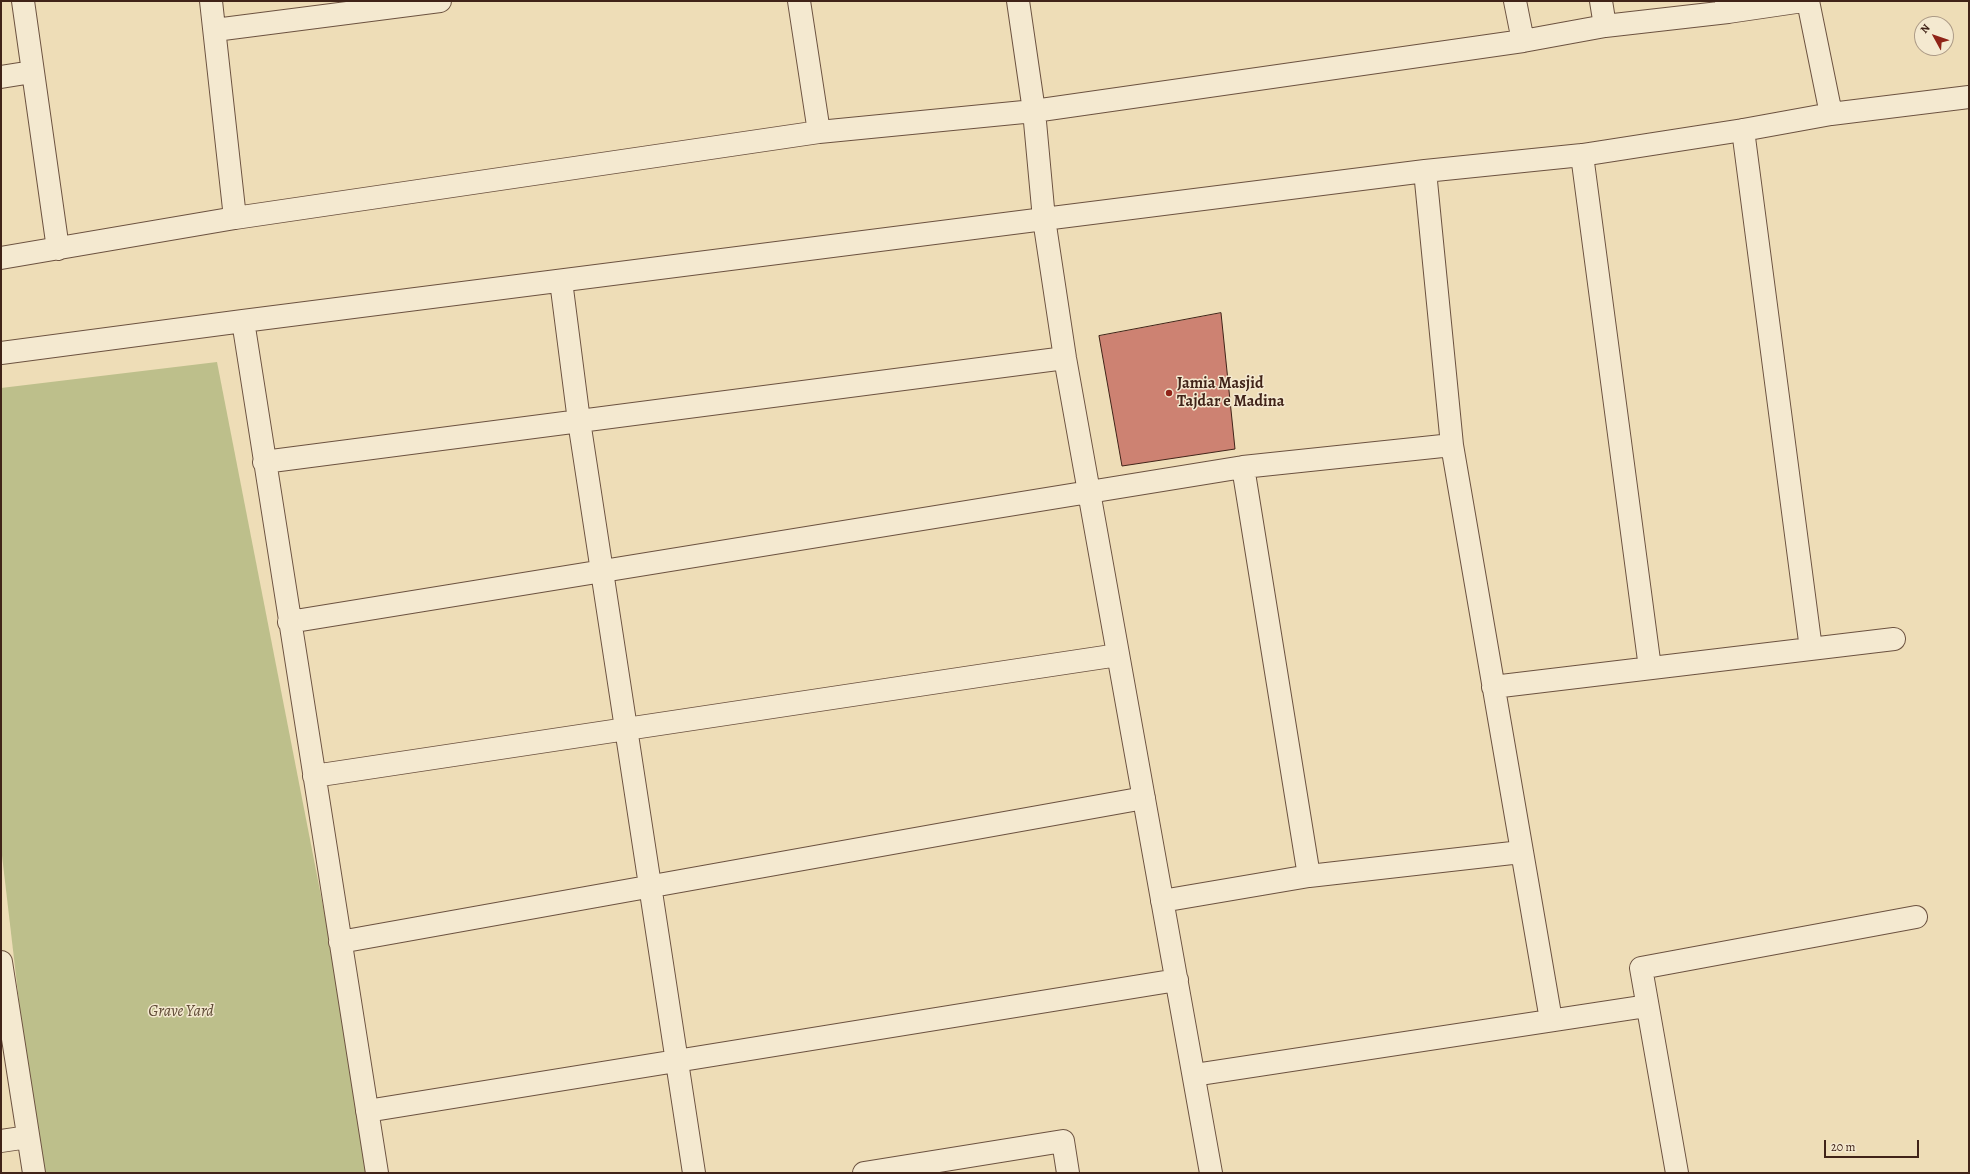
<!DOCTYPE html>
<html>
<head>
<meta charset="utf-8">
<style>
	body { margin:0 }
	#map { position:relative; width:1970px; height:1174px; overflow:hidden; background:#eeddb7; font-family:Alegreya,serif }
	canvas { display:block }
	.frame { position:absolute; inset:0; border:2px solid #402318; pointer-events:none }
	.north { position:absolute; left:1914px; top:16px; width:40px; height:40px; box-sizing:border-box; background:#f4e9d0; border:1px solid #ac9a86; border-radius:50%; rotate:310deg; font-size:11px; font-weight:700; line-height:16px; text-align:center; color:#402318 }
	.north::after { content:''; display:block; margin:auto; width:14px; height:18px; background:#8f2418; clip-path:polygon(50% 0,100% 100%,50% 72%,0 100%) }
	.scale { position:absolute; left:1824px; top:1140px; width:95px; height:18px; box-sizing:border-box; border:2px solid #402318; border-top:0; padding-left:5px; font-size:12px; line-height:14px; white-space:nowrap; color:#402318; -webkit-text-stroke:3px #f4e9d0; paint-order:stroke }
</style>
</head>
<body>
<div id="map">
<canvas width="1970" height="1174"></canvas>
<div class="frame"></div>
<div class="north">N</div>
<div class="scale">20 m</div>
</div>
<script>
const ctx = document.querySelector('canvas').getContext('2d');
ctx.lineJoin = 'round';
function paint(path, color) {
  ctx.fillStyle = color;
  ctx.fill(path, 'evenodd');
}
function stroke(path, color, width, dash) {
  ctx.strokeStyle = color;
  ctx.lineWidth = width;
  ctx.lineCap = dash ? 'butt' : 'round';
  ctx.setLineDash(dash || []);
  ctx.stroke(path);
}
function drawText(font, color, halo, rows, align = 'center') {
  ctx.font = font + ' Alegreya,serif';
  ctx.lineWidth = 3;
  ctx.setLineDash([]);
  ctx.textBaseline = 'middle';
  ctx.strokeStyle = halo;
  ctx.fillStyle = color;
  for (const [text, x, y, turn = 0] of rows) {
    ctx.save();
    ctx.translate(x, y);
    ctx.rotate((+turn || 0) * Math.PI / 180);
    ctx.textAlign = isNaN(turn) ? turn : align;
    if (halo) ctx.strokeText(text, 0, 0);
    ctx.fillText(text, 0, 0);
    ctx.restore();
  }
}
paint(new Path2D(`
	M 217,362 L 375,1173 L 39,1173 L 1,847 L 1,388 Z`), '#bdbf8b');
const building = new Path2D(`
	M 1221,313 L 1235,449 L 1122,466 L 1099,336 Z`);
paint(building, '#cd8272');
stroke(building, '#402318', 1);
const minor = new Path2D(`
	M 23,1 L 58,249
	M 211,1 L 235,218
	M 799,1 L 819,132
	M 1601,1 L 1605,26
	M 1808,1 L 1831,114
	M 1728,12 L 1803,1
	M 215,30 L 440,1
	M 1523,41 L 1605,26 L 1728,12 L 1726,1
	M 1,77 L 32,72
	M 1743,130 L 1811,649
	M 1582,155 L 1650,668
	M 1425,171 L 1452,445 L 1551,1020
	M 1,258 L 235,218 L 819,132 L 1034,111 L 1523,41 L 1515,1
	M 561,281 L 579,421 L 694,1173
	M 243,321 L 377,1173
	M 1,353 L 243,321 L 1044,219 L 1034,111 L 1018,1
	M 264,462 L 1065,358
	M 1243,467 L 1452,445
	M 289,622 L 1243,467 L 1309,876 L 1162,901
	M 1493,687 L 1894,639
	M 314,776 L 1118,655
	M 1309,876 L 1521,852
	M 340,942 L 1144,798
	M 1,962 L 34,1173
	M 1194,1075 L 1647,1006
	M 367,1111 L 1177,980
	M 1,1141 L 28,1137
	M 864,1173 L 1063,1141 L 1068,1173
	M 1211,1173 L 1065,358 L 1044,219 L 1425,171 L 1582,155 L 1743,130 L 1831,114 L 1969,97
	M 1677,1173 L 1641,968 L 1916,917`);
stroke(minor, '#6c5240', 24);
stroke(minor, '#f4e9d0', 22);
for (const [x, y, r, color] of [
	[1169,393,4,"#8f2418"]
]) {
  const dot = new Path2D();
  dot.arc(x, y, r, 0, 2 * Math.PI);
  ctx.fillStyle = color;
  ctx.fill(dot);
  stroke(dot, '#f4e9d0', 1.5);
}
drawText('bold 16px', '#402318', '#f4e9d0', [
	["Jamia Masjid",1177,384],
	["Tajdar e Madina",1177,402]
], 'left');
drawText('italic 16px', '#5f4a35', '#f4e9d0', [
	["Grave Yard",181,1012]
]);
</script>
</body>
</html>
